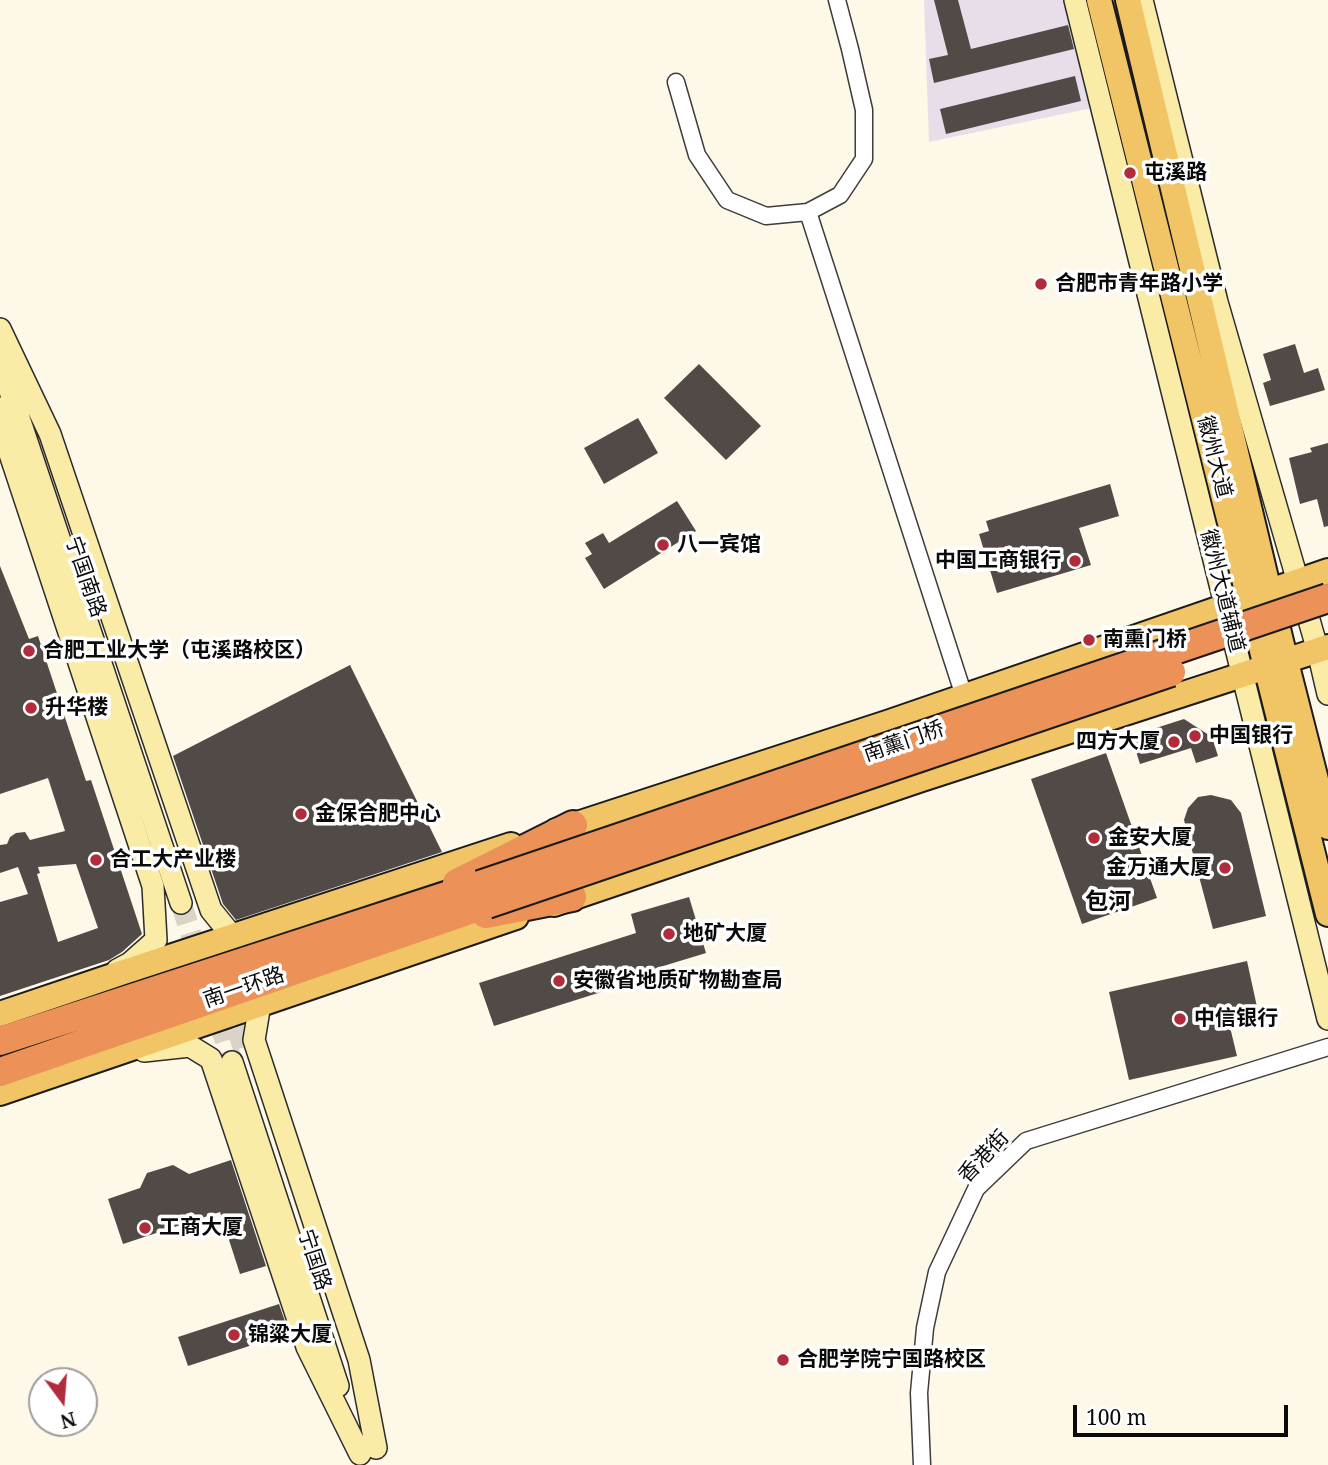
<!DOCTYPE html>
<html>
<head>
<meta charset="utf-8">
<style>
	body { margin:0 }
	#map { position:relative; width:1328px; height:1465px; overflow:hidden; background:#fef8e8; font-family:"Noto Serif",serif }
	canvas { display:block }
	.north { position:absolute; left:28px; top:1367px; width:70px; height:70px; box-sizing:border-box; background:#fff; border:2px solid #9d9d9d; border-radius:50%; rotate:164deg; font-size:19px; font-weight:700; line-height:28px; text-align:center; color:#0a0a0a }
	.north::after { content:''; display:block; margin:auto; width:24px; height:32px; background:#b12b3b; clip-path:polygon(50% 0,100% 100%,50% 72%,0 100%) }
	.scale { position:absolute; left:1073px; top:1405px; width:215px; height:32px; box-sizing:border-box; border:4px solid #0a0a0a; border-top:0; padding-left:9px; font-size:21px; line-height:24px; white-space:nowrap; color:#0a0a0a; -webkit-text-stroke:5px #fff; paint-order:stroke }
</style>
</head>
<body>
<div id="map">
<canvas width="1328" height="1465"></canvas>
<div class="north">N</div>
<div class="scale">100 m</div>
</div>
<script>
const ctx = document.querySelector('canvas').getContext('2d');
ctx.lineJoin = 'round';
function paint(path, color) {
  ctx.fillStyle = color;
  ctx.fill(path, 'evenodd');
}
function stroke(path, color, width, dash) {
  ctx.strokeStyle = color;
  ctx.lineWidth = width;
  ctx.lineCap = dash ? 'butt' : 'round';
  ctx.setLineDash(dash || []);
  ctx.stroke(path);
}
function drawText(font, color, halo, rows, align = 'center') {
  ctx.font = font + ' "Noto Serif","Noto Sans SC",serif';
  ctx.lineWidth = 7;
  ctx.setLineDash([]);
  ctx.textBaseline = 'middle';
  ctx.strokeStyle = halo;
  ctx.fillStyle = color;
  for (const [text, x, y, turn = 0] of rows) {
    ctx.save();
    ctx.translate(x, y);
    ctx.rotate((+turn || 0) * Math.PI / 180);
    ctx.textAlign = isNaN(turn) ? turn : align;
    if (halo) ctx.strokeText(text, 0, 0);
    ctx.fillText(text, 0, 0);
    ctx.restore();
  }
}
paint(new Path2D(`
	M 924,0 L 1075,0 L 1101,106 L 929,142 Z`), '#e7dee9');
paint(new Path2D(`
	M 934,0 L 958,0 L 971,49 L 1068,25 L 1074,49 L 934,83 L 929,59 L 948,55 Z
	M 1075,76 L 1081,101 L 946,134 L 940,109 Z
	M 1295,344 L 1304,373 L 1318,368 L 1325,390 L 1270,406 L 1263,383 L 1271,380 L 1263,354 Z
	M 699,364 L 761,426 L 726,460 L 664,398 Z
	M 638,418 L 658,453 L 604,484 L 584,448 Z
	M 1328,443 L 1328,526 L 1324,527 L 1317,499 L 1300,504 L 1289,458 L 1312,452 L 1310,448 Z
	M 1110,484 L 1119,516 L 1079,528 L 1091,565 L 997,593 L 979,534 L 989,531 L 986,521 Z
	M 677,501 L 696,531 L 604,589 L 585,558 L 592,554 L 585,543 L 603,533 L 609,543 Z
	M 0,566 L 29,639 L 38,636 L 86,781 L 91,780 L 142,934 L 122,952 L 109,960 L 0,996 L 0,902 L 28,894 L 18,867 L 0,873 L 0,845 L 7,844 L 10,837 L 16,833 L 25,832 L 30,840 L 65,831 L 48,778 L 0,794 ZM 76,864 L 98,928 L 58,942 L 37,874 L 40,873 L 38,867 Z
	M 350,665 L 442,852 L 236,920 L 223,904 L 173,756 Z
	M 1184,719 L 1212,737 L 1218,756 L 1196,763 L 1191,748 L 1140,764 L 1131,736 Z
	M 1106,753 L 1157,898 L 1082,924 L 1031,779 Z
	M 1211,795 L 1231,800 L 1241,813 L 1266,916 L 1213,929 L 1184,820 L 1188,808 L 1198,797 Z
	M 689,897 L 706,953 L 637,974 L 639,980 L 494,1026 L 479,983 L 636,933 L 631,914 Z
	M 1247,961 L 1259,1016 L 1229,1023 L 1237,1056 L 1129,1080 L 1109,992 Z
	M 231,1160 L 266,1266 L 240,1274 L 220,1212 L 123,1244 L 108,1199 L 140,1188 L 147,1173 L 173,1165 L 189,1174 Z
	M 279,1304 L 289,1333 L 188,1366 L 178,1337 Z`), '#524a47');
stroke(new Path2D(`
	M 181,903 L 232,1062
	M 227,998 L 246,1056`), '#d9d4c7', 21, [21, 10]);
const street = new Path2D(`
	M 676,82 L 697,155 L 727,200 L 766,216 L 808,212 L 840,195 L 864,159 L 864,110 L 850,49 L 837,0
	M 808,212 L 964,696
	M 922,1465 L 919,1393 L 925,1328 L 937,1272 L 976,1189 L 1026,1141 L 1328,1047`);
const secondary = new Path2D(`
	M 1075,0 L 1328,1019
	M 1142,0 L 1217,302 L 1318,651 L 1328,694
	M 0,329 L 50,434 L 211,910 L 233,937
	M 0,361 L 181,903
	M 0,408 L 3,433 L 153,886 L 156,940 L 130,963 L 117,970
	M 260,1004 L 254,1040 L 359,1360 L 376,1448
	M 144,1051 L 190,1046 L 211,1059 L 307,1347 L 360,1454
	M 232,1062 L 338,1386`);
const primary = new Path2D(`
	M 1099,0 L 1328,914
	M 1128,0 L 1286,662 L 1328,827
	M 556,831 L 887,723 L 1328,571
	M 554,904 L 919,780 L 1328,647
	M 0,1014 L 124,972 L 511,845
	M 0,1093 L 516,917`);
const highway = new Path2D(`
	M 457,883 L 573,825
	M 486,914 L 572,897
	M 0,1041 L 480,885
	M 0,1072 L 487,904`);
stroke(street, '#3d3d3d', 19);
stroke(secondary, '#2c2c2c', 24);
stroke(primary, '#1b1b1b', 28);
stroke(highway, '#1b1b1b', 32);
stroke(street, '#fff', 16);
stroke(secondary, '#faeba7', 21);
stroke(primary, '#f1c465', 24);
stroke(highway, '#ec9158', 28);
const highwayBridge = new Path2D(`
	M 480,885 L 1328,598
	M 487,904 L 1171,672`);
stroke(highwayBridge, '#1b1b1b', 32, []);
stroke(highwayBridge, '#ec9158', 28);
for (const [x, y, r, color] of [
	[1130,173,7,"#b12b3b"],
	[1041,284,7,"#b12b3b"],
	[663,545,7,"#b12b3b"],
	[1075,561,7,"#b12b3b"],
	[1089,640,7,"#b12b3b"],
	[29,651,7,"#b12b3b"],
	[31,708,7,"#b12b3b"],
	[1195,736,7,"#b12b3b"],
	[1174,742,7,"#b12b3b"],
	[301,814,7,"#b12b3b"],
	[1094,838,7,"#b12b3b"],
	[96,860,7,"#b12b3b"],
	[1225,868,7,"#b12b3b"],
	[669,934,7,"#b12b3b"],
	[559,981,7,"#b12b3b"],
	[1180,1019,7,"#b12b3b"],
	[145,1228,7,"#b12b3b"],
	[234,1335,7,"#b12b3b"],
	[783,1360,7,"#b12b3b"]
]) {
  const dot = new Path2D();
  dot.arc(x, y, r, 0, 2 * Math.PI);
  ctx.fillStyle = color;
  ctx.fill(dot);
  stroke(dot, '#fff', 2.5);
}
drawText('bold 21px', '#0a0a0a', '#fff', [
	["屯溪路",1144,173],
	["合肥市青年路小学",1055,284],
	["八一宾馆",677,545],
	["中国工商银行",1061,561,"right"],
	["南熏门桥",1103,640],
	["合肥工业大学（屯溪路校区）",43,651],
	["升华楼",45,708],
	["中国银行",1209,736],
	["四方大厦",1160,742,"right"],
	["金保合肥中心",315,814],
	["金安大厦",1108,838],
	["合工大产业楼",110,860],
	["金万通大厦",1211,868,"right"],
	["地矿大厦",683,934],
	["安徽省地质矿物勘查局",573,981],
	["中信银行",1194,1019],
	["工商大厦",159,1228],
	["锦粱大厦",248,1335],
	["合肥学院宁国路校区",797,1360]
], 'left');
drawText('21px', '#0a0a0a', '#fff', [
	["徽州大道",1214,457,76],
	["宁国南路",85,577,71],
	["徽州大道辅道",1222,591,76],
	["南薰门桥",904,742,-19],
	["南一环路",244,988,-19],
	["香港街",984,1157,-47],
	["宁国路",314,1260,72]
]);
drawText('bold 23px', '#0a0a0a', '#fff', [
	["包河",1108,902]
]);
</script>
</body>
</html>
